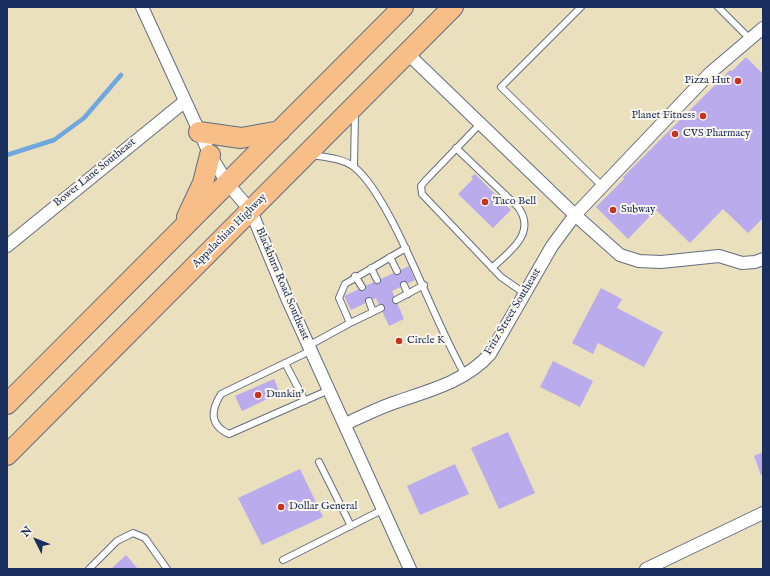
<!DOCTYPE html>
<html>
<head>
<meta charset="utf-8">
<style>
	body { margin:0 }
	#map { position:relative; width:770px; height:576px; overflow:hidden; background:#eae0be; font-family:"IM FELL English",serif }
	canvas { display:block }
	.frame { position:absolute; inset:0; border:8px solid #1b2f5e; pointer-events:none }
	.north { position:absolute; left:16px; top:520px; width:40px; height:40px; -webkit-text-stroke:3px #fbf7ec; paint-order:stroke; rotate:312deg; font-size:11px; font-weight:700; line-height:16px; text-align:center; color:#1b2f5e }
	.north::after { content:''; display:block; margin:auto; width:14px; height:18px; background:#1b2f5e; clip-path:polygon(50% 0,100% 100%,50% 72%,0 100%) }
</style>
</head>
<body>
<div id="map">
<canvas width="770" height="576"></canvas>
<div class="frame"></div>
<div class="north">N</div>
</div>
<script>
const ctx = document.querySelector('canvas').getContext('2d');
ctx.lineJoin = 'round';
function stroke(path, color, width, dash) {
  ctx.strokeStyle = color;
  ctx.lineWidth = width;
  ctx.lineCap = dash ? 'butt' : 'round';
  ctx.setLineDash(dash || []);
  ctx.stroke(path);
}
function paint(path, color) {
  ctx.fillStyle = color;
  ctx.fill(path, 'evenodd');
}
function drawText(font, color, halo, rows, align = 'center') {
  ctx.font = font + ' "IM FELL English",serif';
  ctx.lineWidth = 4;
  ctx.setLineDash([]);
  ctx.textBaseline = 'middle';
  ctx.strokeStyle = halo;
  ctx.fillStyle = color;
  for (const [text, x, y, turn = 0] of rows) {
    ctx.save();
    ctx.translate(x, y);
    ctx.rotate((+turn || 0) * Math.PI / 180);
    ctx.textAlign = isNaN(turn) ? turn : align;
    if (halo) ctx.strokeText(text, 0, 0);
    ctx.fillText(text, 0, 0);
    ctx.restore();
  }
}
stroke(new Path2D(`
	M 7,155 L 54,140 L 84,118 L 121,75`), '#6ea8de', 4.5);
paint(new Path2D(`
	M 746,57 L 763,74 L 763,218 L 748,233 L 723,209 L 690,243 L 656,210 L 628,239 L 596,207 L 624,179 L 623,177 L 730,70 L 732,71 Z
	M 475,174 L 511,210 L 493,228 L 458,194 L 473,179 L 471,177 Z
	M 409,266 L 415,280 L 392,291 L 404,319 L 389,326 L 376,298 L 351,310 L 344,296 Z
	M 601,288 L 622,299 L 617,308 L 663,332 L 644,367 L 598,343 L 593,354 L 572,343 Z
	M 553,361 L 593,381 L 580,407 L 540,387 Z
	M 274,379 L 280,393 L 242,411 L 235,396 Z
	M 508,432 L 535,493 L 499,509 L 471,448 Z
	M 763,452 L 763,475 L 761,475 L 754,456 Z
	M 455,464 L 469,494 L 420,515 L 407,486 Z
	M 300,469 L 323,517 L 262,545 L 238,498 Z
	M 126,555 L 138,569 L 111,569 Z`), '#baabec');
const service = new Path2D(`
	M 581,7 L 501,87 L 602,186
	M 718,7 L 750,39
	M 480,124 L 426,180 L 421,186 L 422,194 L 501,277 L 524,293
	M 456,148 L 518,207 C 537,233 510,251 492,268
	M 311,155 C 324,157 343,158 354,167 C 367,177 383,204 391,219 C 418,270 437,325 465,375
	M 354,166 L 355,112
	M 390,257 L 397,271
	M 371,268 L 377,280
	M 355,276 L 362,287
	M 404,285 L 408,294
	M 396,300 L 424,285
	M 373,312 L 381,308
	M 350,323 L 373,312 L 369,301
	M 308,346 L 350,323 L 339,298 L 345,284 L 406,248
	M 310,351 L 221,394 C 211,410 209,425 229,434 L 329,390
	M 285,363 L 305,401
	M 319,462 L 351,526
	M 283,560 L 382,510
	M 89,569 L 117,541 L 133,533 L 145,538 L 167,569`);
const minor = new Path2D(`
	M 142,7 L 210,155 L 228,184 L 251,211 L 287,298 L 410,569
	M 407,53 L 575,215 L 620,255 L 639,261 L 661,262 L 719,256 L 742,263 L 755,262 L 763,259
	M 7,246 L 184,102
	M 345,424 C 363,416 380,407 399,401 C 431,390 466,381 490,354 L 552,246 L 575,215 L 710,73 L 763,28
	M 646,569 L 763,513`);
const trunk = new Path2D(`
	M 199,132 L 241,138 L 280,131
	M 187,217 L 203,183 L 210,155
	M 7,404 L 403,7
	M 7,455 L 453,7`);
stroke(service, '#636d80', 8);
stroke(minor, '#636d80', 14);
stroke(trunk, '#636d80', 22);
stroke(service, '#fff', 6);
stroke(minor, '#fff', 12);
stroke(trunk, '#f7be88', 20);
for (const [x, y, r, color] of [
	[738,81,4,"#c8321e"],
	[703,116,4,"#c8321e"],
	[675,134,4,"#c8321e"],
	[485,202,4,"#c8321e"],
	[613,210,4,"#c8321e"],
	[399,341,4,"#c8321e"],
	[258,395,4,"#c8321e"],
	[281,507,4,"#c8321e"]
]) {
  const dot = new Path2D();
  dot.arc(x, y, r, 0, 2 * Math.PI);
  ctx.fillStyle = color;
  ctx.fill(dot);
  stroke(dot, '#fbf7ec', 1.5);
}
drawText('11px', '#1b2f5e', '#fbf7ec', [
	["Pizza Hut",730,81,"right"],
	["Planet Fitness",695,116,"right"],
	["CVS Pharmacy",683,134],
	["Taco Bell",493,202],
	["Subway",621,210],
	["Circle K",407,341],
	["Dunkin'",266,395],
	["Dollar General",289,507]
], 'left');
drawText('11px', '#1b2f5e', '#fbf7ec', [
	["Bower Lane Southeast",95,173,-39],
	["Appalachian Highway",230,231,-45],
	["Blackburn Road Southeast",282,284,67],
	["Fritz Street Southeast",513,312,-59]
]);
</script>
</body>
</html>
